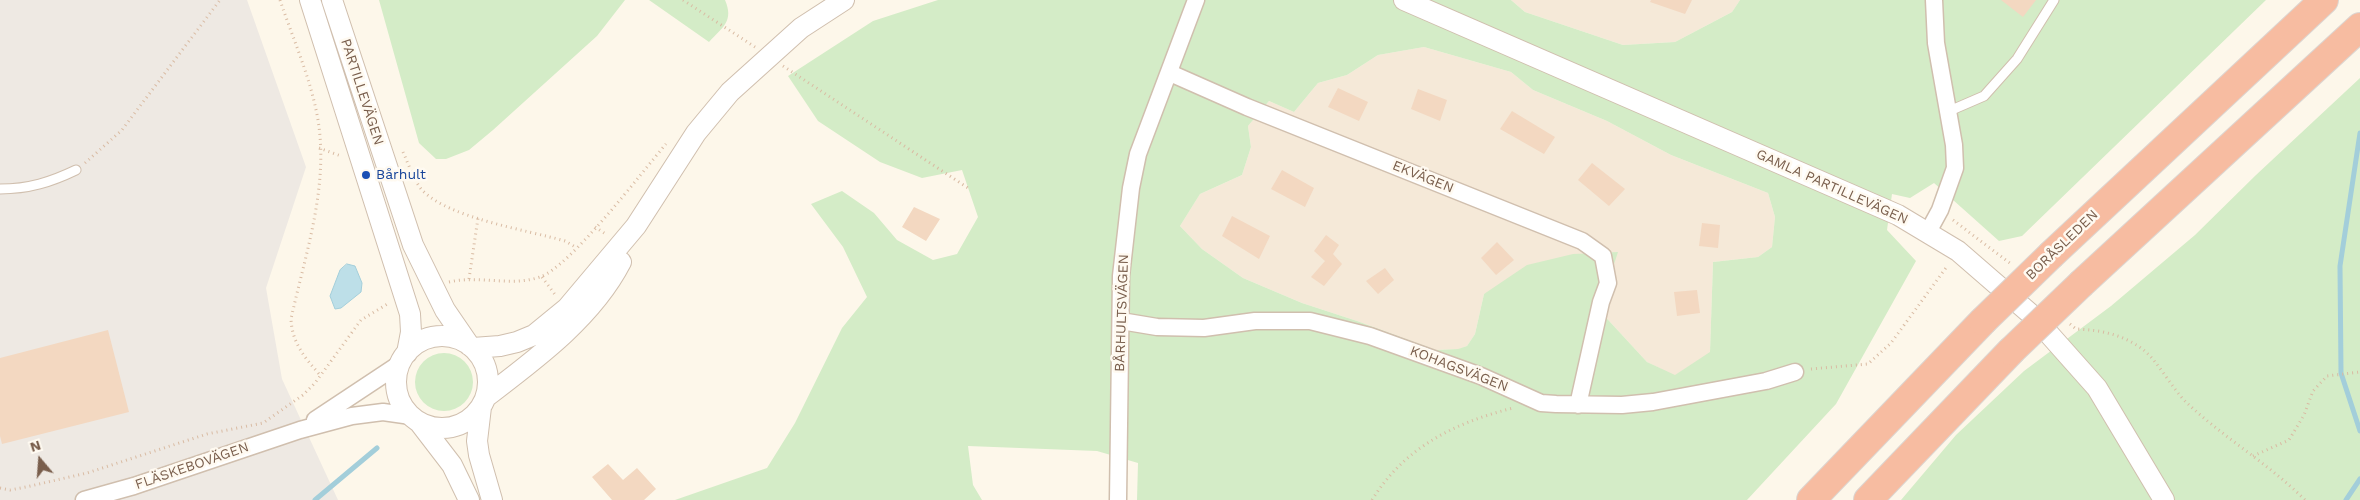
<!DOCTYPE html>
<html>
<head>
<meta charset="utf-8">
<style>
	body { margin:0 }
	#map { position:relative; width:2360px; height:500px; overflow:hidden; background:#fdf7ea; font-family:"Work Sans",sans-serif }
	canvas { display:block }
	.north { position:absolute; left:15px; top:435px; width:50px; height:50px; -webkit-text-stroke:4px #fffaf1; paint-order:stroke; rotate:342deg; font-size:14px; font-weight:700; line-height:20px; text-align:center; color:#795e4c }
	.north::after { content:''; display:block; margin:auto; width:18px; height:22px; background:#795e4c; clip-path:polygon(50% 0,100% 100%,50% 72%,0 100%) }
</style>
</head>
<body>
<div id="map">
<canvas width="2360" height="500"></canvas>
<div class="north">N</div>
</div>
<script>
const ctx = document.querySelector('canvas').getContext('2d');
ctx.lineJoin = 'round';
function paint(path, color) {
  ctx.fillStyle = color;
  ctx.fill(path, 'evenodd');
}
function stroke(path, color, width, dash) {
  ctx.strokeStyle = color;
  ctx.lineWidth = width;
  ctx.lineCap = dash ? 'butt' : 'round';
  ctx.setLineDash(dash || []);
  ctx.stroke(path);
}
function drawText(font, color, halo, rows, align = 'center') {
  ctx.font = font + ' "Work Sans",sans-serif';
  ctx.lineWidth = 5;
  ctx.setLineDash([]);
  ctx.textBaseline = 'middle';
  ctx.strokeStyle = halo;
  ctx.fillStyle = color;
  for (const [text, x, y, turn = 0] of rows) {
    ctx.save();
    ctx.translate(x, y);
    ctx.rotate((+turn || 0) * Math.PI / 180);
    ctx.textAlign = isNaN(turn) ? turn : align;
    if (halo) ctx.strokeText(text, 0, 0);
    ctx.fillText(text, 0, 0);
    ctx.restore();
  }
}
paint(new Path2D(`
	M 1511,0 L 1740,0 L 1732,12 L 1675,42 L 1623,45 L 1525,12 Z
	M 1424,47 L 1511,72 L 1533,90 L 1607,121 L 1671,155 L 1768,193 L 1775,217 L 1772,247 L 1758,257 L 1713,262 L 1710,353 L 1675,376 L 1647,362 L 1599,310 L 1617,252 L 1484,294 L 1475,334 L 1467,346 L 1459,349 L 1436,350 L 1357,321 L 1302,303 L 1243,278 L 1202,249 L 1180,226 L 1200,194 L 1242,175 L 1251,147 L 1248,126 L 1269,101 L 1294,112 L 1318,83 L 1347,75 L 1378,55 Z`), '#f5e9d8');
paint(new Path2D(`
	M 0,0 L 247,0 L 306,167 L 266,288 L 282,379 L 338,500 L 0,500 Z`), '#eee9e3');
paint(new Path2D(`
	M 379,0 L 625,0 L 597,36 L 493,130 L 469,150 L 446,159 L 436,159 L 419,143 Z
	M 649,0 L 725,0 C 734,21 723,27 709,42 Z
	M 938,0 L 1511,0 L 1525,12 L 1623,45 L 1675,42 L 1732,12 L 1740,0 L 2266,0 L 2022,236 L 1999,241 L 1934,183 L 1910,198 L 1892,194 L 1887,230 L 1916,261 L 1836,404 L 1747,500 L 1137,500 L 1138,463 L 1097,451 L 968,446 L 973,485 L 982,500 L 675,500 L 767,468 L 795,423 L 842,328 L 867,297 L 843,247 L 811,204 L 842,191 L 874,213 L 897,240 L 933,260 L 957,254 L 978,217 L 962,170 L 922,178 L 880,162 L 818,121 L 788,76 L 873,21 ZM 1424,47 L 1511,72 L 1533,90 L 1607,121 L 1671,155 L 1768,193 L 1775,217 L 1772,247 L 1758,257 L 1713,262 L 1710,352 L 1675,375 L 1647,362 L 1599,310 L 1618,252 L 1573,254 L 1527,265 L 1484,294 L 1475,334 L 1467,346 L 1458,349 L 1436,350 L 1357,321 L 1302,303 L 1243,278 L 1202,249 L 1180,226 L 1200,194 L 1242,175 L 1251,147 L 1248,126 L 1269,101 L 1294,112 L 1318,83 L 1347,75 L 1378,55 Z
	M 2360,78 L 2360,500 L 1901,500 L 1956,435 L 2024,371 L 2111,306 L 2195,235 L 2256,175 Z
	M415 382a29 29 0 1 1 58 0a29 29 0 1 1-58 0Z`), '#d4ecc7');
const water = new Path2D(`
	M 347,264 L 355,266 L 362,283 L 361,292 L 341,308 L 335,309 L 330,296 L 340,270 Z`);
paint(water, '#bddfe8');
stroke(water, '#a3ceda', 1);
stroke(new Path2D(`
	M 2360,133 L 2340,266 L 2341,373 L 2360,431
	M 315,500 L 377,448
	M 2346,500 L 2360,479`), '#a3ceda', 5);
paint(new Path2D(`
	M 1651,0 L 1692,0 L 1685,14 L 1650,2 Z
	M 2001,0 L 2036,0 L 2023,17 Z
	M 1338,88 L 1368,102 L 1359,121 L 1328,107 Z
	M 1418,89 L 1447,100 L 1440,121 L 1411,109 Z
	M 1512,111 L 1555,137 L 1544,154 L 1500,129 Z
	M 1592,163 L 1625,189 L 1609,206 L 1578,180 Z
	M 1282,170 L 1314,188 L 1305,207 L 1271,189 Z
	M 914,207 L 940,219 L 926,241 L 902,227 Z
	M 1232,216 L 1270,236 L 1259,259 L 1222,236 Z
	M 1702,223 L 1720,225 L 1718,248 L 1699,246 Z
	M 1326,235 L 1339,245 L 1333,254 L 1342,264 L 1324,286 L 1311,277 L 1325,261 L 1314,251 Z
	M 1497,242 L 1514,260 L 1496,275 L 1481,258 Z
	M 1385,268 L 1394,280 L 1378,294 L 1366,281 Z
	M 1697,290 L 1700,313 L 1677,316 L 1674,292 Z
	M 108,330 L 129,412 L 2,444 L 0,436 L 0,358 Z
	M 608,464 L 623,480 L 637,468 L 656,489 L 644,500 L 612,500 L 592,477 Z`), '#f3d8c1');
const service = new Path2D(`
	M 1947,112 L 1984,96 L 2017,59 L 2054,0
	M 0,189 C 29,189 51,182 76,170`);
const minor = new Path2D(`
	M 1170,73 L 1247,107 L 1582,241 L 1603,256 L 1608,283 L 1601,302 L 1578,405
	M 1928,232 L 1940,210 L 1955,168 L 1954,145 L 1936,43 L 1934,0
	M 1121,321 L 1157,327 L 1204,328 L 1255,321 L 1310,321 L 1370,336 L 1481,376 L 1541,403 L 1556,404 L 1622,405 L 1653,402 L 1766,381 L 1795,372
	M 315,420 L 401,363
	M 84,500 L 134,486 L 300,430 L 352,416 L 383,412 L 411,416
	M 1118,500 L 1121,276 L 1131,188 L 1138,154 L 1196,0`);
const tertiary = new Path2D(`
	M 310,0 L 410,314 L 411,332 L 407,353
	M 332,0 L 413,245 L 445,310 L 469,345
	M 1404,0 L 1898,215 L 1958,251 L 2033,316 L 2097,388 L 2164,500
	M396 382a46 46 0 1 1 92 0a46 46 0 1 1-92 0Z
	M 473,348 L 500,346 L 517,342 L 534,335 L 567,308 L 636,226 L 696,133 L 730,92 L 801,28 L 844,0
	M 486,397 C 536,359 592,318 621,262
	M 481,407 L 477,441 L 479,455 L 492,500
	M 419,422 L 452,465 L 469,500`);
const motorway = new Path2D(`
	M 2052,254 L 2324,0
	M 2082,283 L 2360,27
	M 1811,500 L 1983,321
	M 1868,500 L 2011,351`);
stroke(service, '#d0bfae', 11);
stroke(minor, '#d0bfae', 19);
stroke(tertiary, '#d0bfae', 22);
stroke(motorway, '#dcd5d0', 30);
stroke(new Path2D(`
	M 280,0 C 293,39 311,79 318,120 C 329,187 305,255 291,319 C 292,343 305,358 320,375
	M 683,0 L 755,47
	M 783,66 L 968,188
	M 319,148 L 341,156
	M 403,152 C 409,165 413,179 422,190 C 448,218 527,230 565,241 L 577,248
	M 85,163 L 122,130 L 220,0
	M 1953,220 L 2011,264
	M 595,227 L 607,235
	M 542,277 L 556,296
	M 469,279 L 478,218
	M 449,282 C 479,275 511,287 540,277 C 570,267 642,172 666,144
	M 2070,324 L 2076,329 C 2100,330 2121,334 2141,348 C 2157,359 2172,389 2187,403 C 2224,438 2269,464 2305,500
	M 1811,369 L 1868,364 L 1891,343 L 1948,265
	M 2253,456 L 2289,440 L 2304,415 L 2313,391 L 2327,376 L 2360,372
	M 0,488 L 10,490 L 26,487 L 87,473 L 207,434 L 263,423 L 303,395 L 315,383 L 361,320 L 389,303
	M 1372,500 C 1405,447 1454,423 1513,408`), '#d9bba3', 3, [1, 4]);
stroke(service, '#fff', 9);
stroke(minor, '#fff', 16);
stroke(tertiary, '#fff', 20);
stroke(motorway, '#f7bca1', 28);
const motorwayBridge = new Path2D(`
	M 1983,321 L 2052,254
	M 2011,351 L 2082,283`);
stroke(motorwayBridge, '#dcd5d0', 30, []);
stroke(motorwayBridge, '#f7bca1', 28);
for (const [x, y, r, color] of [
	[366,175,5,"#1a4fb4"]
]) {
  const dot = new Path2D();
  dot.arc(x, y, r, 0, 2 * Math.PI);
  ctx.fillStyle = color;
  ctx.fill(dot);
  stroke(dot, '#fffaf1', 2);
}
drawText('14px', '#795e4c', '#fffaf1', [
	["PARTILLEVÄGEN",362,92,72],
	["EKVÄGEN",1423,177,22],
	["GAMLA PARTILLEVÄGEN",1832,187,24],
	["BORÅSLEDEN",2062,245,-44],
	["BÅRHULTSVÄGEN",1122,313,-88],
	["KOHAGSVÄGEN",1459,369,21],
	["FLÄSKEBOVÄGEN",192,466,-19]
]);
drawText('14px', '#164399', '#fffaf1', [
	["Bårhult",376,175]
], 'left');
</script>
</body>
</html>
